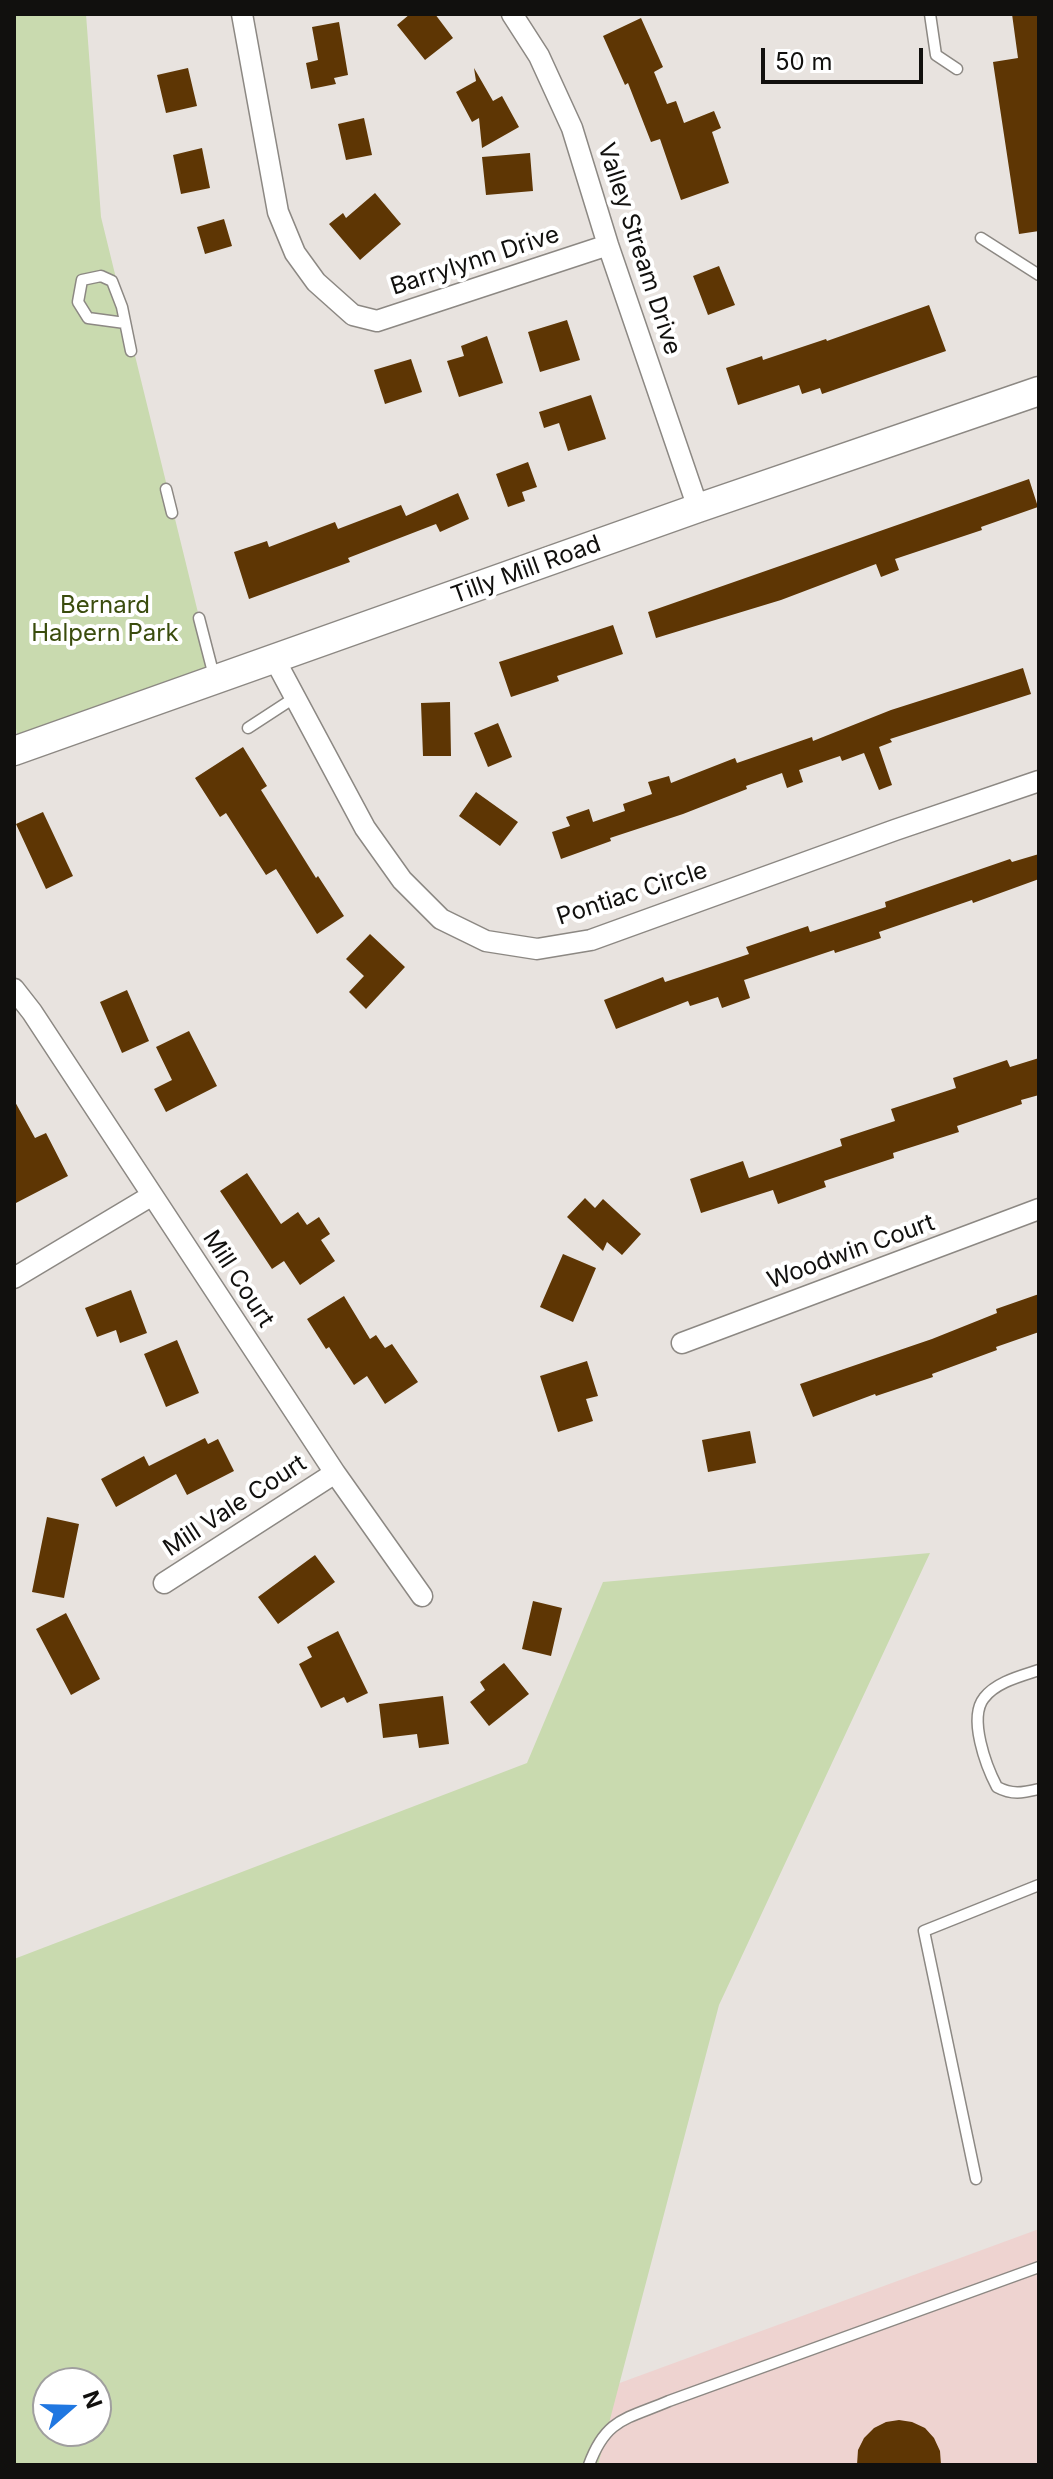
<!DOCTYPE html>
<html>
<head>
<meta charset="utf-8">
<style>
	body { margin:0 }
	#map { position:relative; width:1053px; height:2479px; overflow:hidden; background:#e8e3df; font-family:Inter,sans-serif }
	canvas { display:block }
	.frame { position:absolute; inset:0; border:16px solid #11100e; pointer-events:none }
	.north { position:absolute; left:32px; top:2367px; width:80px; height:80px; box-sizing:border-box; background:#fff; border:2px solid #a09f9f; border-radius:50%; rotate:70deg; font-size:22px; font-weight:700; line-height:32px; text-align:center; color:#11100e }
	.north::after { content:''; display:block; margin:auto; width:28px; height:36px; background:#2077e1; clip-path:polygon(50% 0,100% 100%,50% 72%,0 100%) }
	.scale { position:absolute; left:761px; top:48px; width:162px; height:36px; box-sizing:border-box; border:4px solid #11100e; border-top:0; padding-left:10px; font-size:24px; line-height:28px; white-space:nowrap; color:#11100e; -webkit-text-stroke:6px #fff; paint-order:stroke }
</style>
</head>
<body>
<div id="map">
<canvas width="1053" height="2479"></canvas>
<div class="frame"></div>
<div class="north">N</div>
<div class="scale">50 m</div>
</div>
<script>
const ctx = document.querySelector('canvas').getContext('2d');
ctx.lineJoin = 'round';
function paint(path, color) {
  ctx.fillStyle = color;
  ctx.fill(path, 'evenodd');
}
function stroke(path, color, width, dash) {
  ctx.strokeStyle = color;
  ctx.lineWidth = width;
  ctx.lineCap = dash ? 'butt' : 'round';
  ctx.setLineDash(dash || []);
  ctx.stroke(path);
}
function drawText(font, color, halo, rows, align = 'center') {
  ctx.font = font + ' Inter,sans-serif';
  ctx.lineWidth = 8;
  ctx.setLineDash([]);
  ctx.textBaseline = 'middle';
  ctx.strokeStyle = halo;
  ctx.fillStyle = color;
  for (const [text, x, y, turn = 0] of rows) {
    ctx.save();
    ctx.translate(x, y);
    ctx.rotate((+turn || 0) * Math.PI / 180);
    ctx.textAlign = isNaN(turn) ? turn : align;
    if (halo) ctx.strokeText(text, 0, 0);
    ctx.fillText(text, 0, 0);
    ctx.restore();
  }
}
paint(new Path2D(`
	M 1039,2229 L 1039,2465 L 501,2465 L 489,2431 Z`), '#eed3d0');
paint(new Path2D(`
	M 14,14 L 86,14 L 101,217 L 214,678 L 19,749 L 14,715 Z
	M 930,1553 L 719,2005 L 598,2465 L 14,2465 L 14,1959 L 527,1763 L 603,1582 ZM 48,2383 L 96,2383 L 96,2431 L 48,2431 Z`), '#c9daaf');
paint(new Path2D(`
	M 410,14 L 435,14 L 453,38 L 425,60 L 397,25 Z
	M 1012,14 L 1039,14 L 1039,231 L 1019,234 L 993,62 L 1018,58 Z
	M 641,18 L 663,67 L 654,72 L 667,104 L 676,101 L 684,123 L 714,111 L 721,128 L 712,132 L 729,183 L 681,200 L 660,139 L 651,142 L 628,83 L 625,85 L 603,36 Z
	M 339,22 L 348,75 L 334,78 L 336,84 L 311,89 L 306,63 L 318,60 L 312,27 Z
	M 188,68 L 197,106 L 166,113 L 157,75 Z
	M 474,68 L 493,101 L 502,96 L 519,127 L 482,148 L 479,118 L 472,122 L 456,92 L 476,81 Z
	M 364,118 L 372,155 L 346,160 L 338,124 Z
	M 202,148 L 210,188 L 181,194 L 173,155 Z
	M 530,153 L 533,191 L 486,195 L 482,157 Z
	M 375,193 L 401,224 L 360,260 L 329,224 L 343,213 L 346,218 Z
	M 224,219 L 232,246 L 205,254 L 197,227 Z
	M 719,266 L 735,305 L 708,315 L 693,276 Z
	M 929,305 L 946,351 L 822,394 L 820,388 L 802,394 L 799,385 L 738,405 L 726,368 L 762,356 L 763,360 L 826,339 L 827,341 Z
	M 567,320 L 580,360 L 540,372 L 528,332 Z
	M 487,336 L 503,383 L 459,397 L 447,361 L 464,356 L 461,346 Z
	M 411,359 L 422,392 L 385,404 L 374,370 Z
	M 591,395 L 606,439 L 568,451 L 559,423 L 544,428 L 539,412 Z
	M 528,462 L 537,487 L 522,492 L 525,501 L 508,507 L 496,474 Z
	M 1029,479 L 1038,507 L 981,527 L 982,530 L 895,559 L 899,570 L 881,577 L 876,564 L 781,600 L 656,638 L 648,612 Z
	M 458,493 L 469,519 L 440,532 L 436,524 L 348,558 L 350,562 L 249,599 L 234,552 L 267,541 L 269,547 L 335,522 L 338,529 L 401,505 L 406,516 Z
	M 613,625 L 623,654 L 557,676 L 559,681 L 511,697 L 499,662 Z
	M 1023,668 L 1031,694 L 890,739 L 892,742 L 879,747 L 892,785 L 879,790 L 864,753 L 842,761 L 840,756 L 799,770 L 803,782 L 787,788 L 782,773 L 746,786 L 747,789 L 683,814 L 610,838 L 611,841 L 561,859 L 552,832 L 570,826 L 566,817 L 589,809 L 593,822 L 625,811 L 623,804 L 652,794 L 648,782 L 669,776 L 671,783 L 735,758 L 737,763 L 812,737 L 813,741 L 891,710 Z
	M 450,702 L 451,756 L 423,756 L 421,703 Z
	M 498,723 L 512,757 L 488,767 L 474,733 Z
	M 243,747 L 267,786 L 261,790 L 316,878 L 318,876 L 344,916 L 317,934 L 276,869 L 266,875 L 226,813 L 220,817 L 195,778 Z
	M 476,792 L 518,822 L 500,846 L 459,816 Z
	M 43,812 L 73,876 L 46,889 L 16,824 Z
	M 1039,854 L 1039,879 L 973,903 L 972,900 L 879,932 L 881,938 L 835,953 L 834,950 L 744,980 L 750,998 L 722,1008 L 718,997 L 690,1006 L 688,1001 L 616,1029 L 604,1000 L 663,977 L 665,982 L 749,954 L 746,947 L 808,926 L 810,932 L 886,907 L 885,902 L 1010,859 L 1012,862 Z
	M 370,934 L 405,967 L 366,1009 L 349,992 L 364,976 L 346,959 Z
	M 127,990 L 149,1041 L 122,1053 L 100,1002 Z
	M 189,1031 L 217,1086 L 166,1112 L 154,1089 L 172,1080 L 156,1047 Z
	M 1039,1058 L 1039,1095 L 1021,1100 L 1022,1104 L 957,1126 L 959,1132 L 893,1153 L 894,1158 L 824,1181 L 826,1187 L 778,1204 L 773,1190 L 701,1213 L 690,1179 L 743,1161 L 749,1178 L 842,1146 L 840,1139 L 895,1121 L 891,1109 L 956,1088 L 953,1078 L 1007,1060 L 1010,1067 Z
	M 14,1100 L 35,1138 L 46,1133 L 68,1176 L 14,1204 Z
	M 247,1173 L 281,1224 L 298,1212 L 307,1225 L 319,1217 L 330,1234 L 321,1240 L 335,1261 L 300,1285 L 284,1261 L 272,1269 L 220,1191 Z
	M 585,1198 L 595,1208 L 603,1199 L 641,1234 L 622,1255 L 607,1242 L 603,1251 L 567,1217 Z
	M 563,1254 L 596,1268 L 573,1322 L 540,1307 Z
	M 131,1290 L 147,1333 L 120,1343 L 116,1330 L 97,1337 L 85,1308 Z
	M 1039,1294 L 1039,1332 L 996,1347 L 997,1350 L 932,1374 L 933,1377 L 876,1396 L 875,1394 L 813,1417 L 800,1384 L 932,1339 L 997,1313 L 996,1309 Z
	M 344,1296 L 370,1339 L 376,1335 L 385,1348 L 392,1344 L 418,1382 L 385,1404 L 367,1376 L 354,1385 L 329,1347 L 326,1349 L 307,1319 Z
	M 177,1340 L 199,1393 L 166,1407 L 144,1354 Z
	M 587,1361 L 598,1396 L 586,1399 L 593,1421 L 558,1432 L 540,1376 Z
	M 750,1431 L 756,1463 L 708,1472 L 702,1440 Z
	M 205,1438 L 208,1444 L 218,1439 L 234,1471 L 187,1495 L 176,1474 L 116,1507 L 101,1479 L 144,1456 L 149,1466 Z
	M 47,1517 L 79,1524 L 64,1598 L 32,1592 Z
	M 315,1555 L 335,1582 L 278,1624 L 258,1597 Z
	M 533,1601 L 562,1608 L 551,1656 L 522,1649 Z
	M 66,1613 L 100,1679 L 71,1695 L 36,1629 Z
	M 338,1631 L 368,1693 L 347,1703 L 344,1697 L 321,1708 L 299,1664 L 312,1657 L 307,1647 Z
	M 504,1663 L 529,1694 L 489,1726 L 470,1702 L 485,1690 L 480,1682 Z
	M 443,1696 L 449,1744 L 419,1748 L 417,1734 L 383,1738 L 379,1704 Z
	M 899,2420 L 912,2422 L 925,2428 L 934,2438 L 940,2451 L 941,2465 L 857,2465 L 858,2450 L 864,2438 L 874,2428 L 886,2422 Z`), '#5e3604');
const lane = new Path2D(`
	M 930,14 L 936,55 L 957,69
	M 981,238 L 1039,275
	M 125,323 L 88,318 L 78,302 L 82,280 L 101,276 L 112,281 L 122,307 L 131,351
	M 166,489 L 172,513
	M 199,618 L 214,676
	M 248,728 L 294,698
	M 1039,1670 C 1021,1676 996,1682 984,1698 C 968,1718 986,1766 997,1787 C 1012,1795 1022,1793 1039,1789
	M 976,2179 L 924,1931 L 1039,1885
	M 589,2465 C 606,2418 627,2419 669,2401 L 1039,2267`);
const street = new Path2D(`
	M 242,14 L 278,212 L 295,253 L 316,282 L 353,315 L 377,321 L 608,245
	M 512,14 L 539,56 L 572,128 L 608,245 L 698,508
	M 275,660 L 365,828 L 402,880 L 441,919 L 486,941 L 537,949 L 591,940 L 895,830 L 1039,781
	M 14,989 L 32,1012 L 335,1473 L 422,1596
	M 14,1278 L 151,1196
	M 682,1343 L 1039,1209
	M 164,1583 L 335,1473`);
const secondary = new Path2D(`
	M 14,751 L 698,508 L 1039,391`);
stroke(lane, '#8c8883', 13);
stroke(street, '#8c8883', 23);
stroke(secondary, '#8c8883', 31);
stroke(lane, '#fff', 10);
stroke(street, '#fff', 20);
stroke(secondary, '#fff', 28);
drawText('24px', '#11100e', '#fff', [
	["Valley Stream Drive",639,249,72],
	["Barrylynn Drive",475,261,-18],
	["Tilly Mill Road",526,570,-20],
	["Pontiac Circle",632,894,-18],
	["Woodwin Court",851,1252,-20],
	["Mill Court",238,1279,57],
	["Mill Vale Court",235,1506,-33]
]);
drawText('24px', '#3a4c0d', '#fff', [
	["Bernard",105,606],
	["Halpern Park",105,634]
]);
</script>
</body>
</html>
